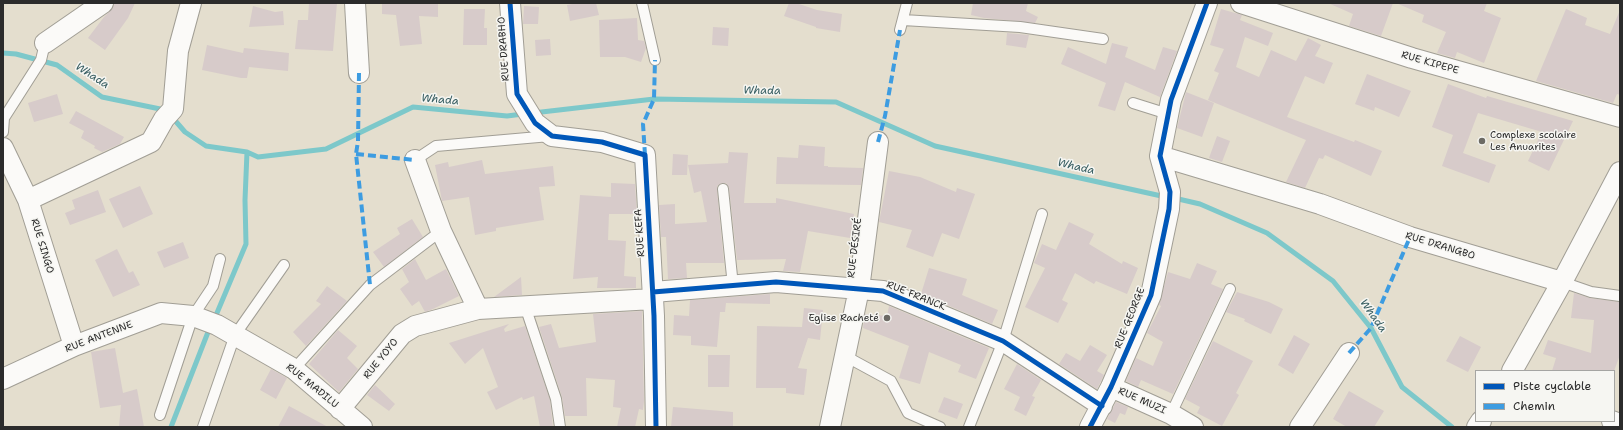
<!DOCTYPE html>
<html>
<head>
<meta charset="utf-8">
<style>
	body { margin:0 }
	#map { position:relative; width:1623px; height:430px; overflow:hidden; background:#e4dece; font-family:"Shantell Sans",sans-serif }
	canvas { display:block }
	.frame { position:absolute; inset:0; border:4px solid #2b2b2b; pointer-events:none }
	.legend { position:absolute; left:1475px; top:370px; width:140px; height:52px; box-sizing:border-box; background:#f6f6f2; border:1px solid #a5a5a2; margin:0; padding:5px 7px; list-style:none; font-size:12px; color:#2b2b2b }
	.legend li { display:flex; align-items:center; gap:8px; height:20px }
	.legend b { width:20px; border:1px solid #a5a5a2 }
</style>
</head>
<body>
<div id="map">
<canvas width="1623" height="430"></canvas>
<div class="frame"></div>
<ul class="legend">
<li><b style="height:5px;background:#0057b8"></b>Piste cyclable</li>
<li><b style="height:5px;background:#3d9ce1"></b>Chemin</li>
</ul>
</div>
<script>
const ctx = document.querySelector('canvas').getContext('2d');
ctx.lineJoin = 'round';
function stroke(path, color, width, dash) {
  ctx.strokeStyle = color;
  ctx.lineWidth = width;
  ctx.lineCap = dash ? 'butt' : 'round';
  ctx.setLineDash(dash || []);
  ctx.stroke(path);
}
function paint(path, color) {
  ctx.fillStyle = color;
  ctx.fill(path, 'evenodd');
}
function drawText(font, color, halo, rows, align = 'center') {
  ctx.font = font + ' "Shantell Sans",sans-serif';
  ctx.lineWidth = 3;
  ctx.setLineDash([]);
  ctx.textBaseline = 'middle';
  ctx.strokeStyle = halo;
  ctx.fillStyle = color;
  for (const [text, x, y, turn = 0] of rows) {
    ctx.save();
    ctx.translate(x, y);
    ctx.rotate((+turn || 0) * Math.PI / 180);
    ctx.textAlign = isNaN(turn) ? turn : align;
    if (halo) ctx.strokeText(text, 0, 0);
    ctx.fillText(text, 0, 0);
    ctx.restore();
  }
}
stroke(new Path2D(`
	M 3,53 L 16,54 L 57,65 L 102,97 L 165,110
	M 533,113 L 654,99 L 836,102 L 935,146 L 1166,197
	M 172,117 L 185,132 L 206,146 L 247,152 L 258,157 L 326,149 L 413,107 L 507,116 L 523,114
	M 1174,198 L 1200,204 L 1267,233 L 1333,281 L 1371,328 L 1402,387 L 1452,427
	M 214,320 L 246,244 L 245,200 L 247,152
	M 171,427 L 210,327`), '#7dc8ca', 5);
paint(new Path2D(`
	M 114,3 L 135,3 L 128,18 L 105,50 L 88,38 L 104,17 L 113,8 Z
	M 309,3 L 337,3 L 333,51 L 295,49 L 298,20 L 308,20 Z
	M 382,3 L 438,3 L 438,17 L 419,16 L 422,44 L 400,46 L 396,15 L 382,14 Z
	M 577,3 L 596,3 L 599,15 L 570,21 L 567,5 Z
	M 789,3 L 796,3 L 817,10 L 842,14 L 840,32 L 816,28 L 816,27 L 784,16 Z
	M 973,3 L 1028,3 L 1026,11 L 1038,17 L 1035,23 L 984,18 L 971,15 Z
	M 1328,3 L 1393,3 L 1381,36 L 1349,26 L 1353,14 Z
	M 1396,3 L 1487,3 L 1484,11 L 1501,18 L 1484,63 L 1457,52 L 1455,58 L 1437,53 L 1446,32 L 1422,22 L 1424,15 Z
	M 253,6 L 275,12 L 283,11 L 284,25 L 249,27 Z
	M 524,6 L 539,7 L 538,24 L 523,24 Z
	M 464,9 L 485,9 L 484,28 L 487,28 L 487,45 L 463,45 Z
	M 1221,9 L 1242,15 L 1240,20 L 1273,33 L 1268,46 L 1245,37 L 1236,67 L 1259,77 L 1271,50 L 1296,61 L 1308,38 L 1321,45 L 1315,56 L 1333,63 L 1324,84 L 1305,76 L 1287,117 L 1354,142 L 1355,140 L 1382,151 L 1371,176 L 1325,155 L 1323,159 L 1319,158 L 1305,188 L 1286,182 L 1306,140 L 1208,100 L 1219,73 L 1214,71 L 1224,49 L 1210,45 Z
	M 1566,9 L 1587,18 L 1585,25 L 1610,34 L 1620,10 L 1620,95 L 1617,94 L 1613,103 L 1536,81 Z
	M 637,18 L 638,40 L 644,41 L 646,48 L 641,62 L 625,57 L 600,57 L 599,20 Z
	M 713,27 L 729,28 L 728,46 L 712,45 Z
	M 1007,33 L 1029,35 L 1026,48 L 1006,45 Z
	M 550,39 L 551,55 L 536,56 L 535,40 Z
	M 1112,43 L 1128,47 L 1125,57 L 1155,70 L 1163,47 L 1177,51 L 1160,97 L 1125,82 L 1115,111 L 1098,106 L 1106,83 L 1061,64 L 1068,47 L 1106,64 Z
	M 207,45 L 243,53 L 244,48 L 289,53 L 288,71 L 249,67 L 247,78 L 241,78 L 202,70 Z
	M 1367,74 L 1411,91 L 1399,117 L 1375,107 L 1374,111 L 1355,104 Z
	M 1448,84 L 1486,98 L 1487,96 L 1573,121 L 1549,171 L 1528,161 L 1542,132 L 1478,113 L 1463,153 L 1496,165 L 1489,183 L 1442,166 L 1453,135 L 1432,127 Z
	M 1186,92 L 1214,103 L 1202,137 L 1177,128 Z
	M 57,94 L 63,114 L 34,122 L 28,103 Z
	M 76,111 L 124,137 L 120,144 L 102,152 L 94,148 L 95,146 L 81,138 L 84,131 L 69,123 Z
	M 1217,136 L 1230,141 L 1222,162 L 1209,158 Z
	M 799,145 L 825,147 L 824,166 L 828,166 L 828,167 L 863,168 L 861,185 L 776,184 L 777,157 L 798,158 Z
	M 729,152 L 748,153 L 744,203 L 776,203 L 776,198 L 854,214 L 850,238 L 808,231 L 800,272 L 783,271 L 786,259 L 737,260 L 729,188 L 726,183 L 722,183 L 717,186 L 717,190 L 724,263 L 686,263 L 687,278 L 668,279 L 666,237 L 661,237 L 659,205 L 675,204 L 675,224 L 707,222 L 701,191 L 694,193 L 688,165 L 728,163 Z
	M 673,154 L 688,155 L 687,175 L 672,175 Z
	M 482,160 L 485,174 L 553,166 L 555,186 L 539,187 L 544,220 L 496,228 L 496,231 L 475,235 L 469,197 L 442,201 L 435,165 L 448,162 L 449,167 Z
	M 889,171 L 920,177 L 956,192 L 957,188 L 975,194 L 959,239 L 942,233 L 933,257 L 906,247 L 912,230 L 879,222 Z
	M 611,183 L 635,184 L 637,214 L 609,214 L 608,240 L 626,241 L 624,276 L 636,277 L 636,288 L 597,288 L 598,277 L 573,279 L 580,195 L 611,197 Z
	M 140,186 L 153,214 L 123,228 L 109,199 Z
	M 98,190 L 106,212 L 70,225 L 65,213 L 75,209 L 72,200 Z
	M 412,219 L 423,237 L 384,267 L 373,252 L 400,234 L 397,228 Z
	M 1069,222 L 1094,234 L 1089,244 L 1122,264 L 1123,261 L 1138,268 L 1127,294 L 1096,281 L 1094,284 L 1075,273 L 1062,300 L 1068,303 L 1058,323 L 1025,307 L 1045,268 L 1034,263 L 1042,244 L 1056,250 Z
	M 183,242 L 189,258 L 164,268 L 157,252 Z
	M 117,249 L 129,273 L 133,271 L 140,285 L 113,297 L 95,260 Z
	M 415,259 L 426,280 L 446,269 L 459,296 L 433,309 L 425,312 L 419,301 L 412,306 L 400,289 L 409,282 L 402,269 Z
	M 1197,263 L 1217,271 L 1211,284 L 1223,289 L 1173,394 L 1141,380 L 1138,387 L 1126,381 L 1136,358 L 1153,366 L 1163,342 L 1147,333 L 1161,306 L 1159,305 L 1168,272 L 1190,279 Z
	M 929,268 L 967,279 L 962,295 L 998,310 L 992,324 L 921,294 Z
	M 521,277 L 522,295 L 494,297 Z
	M 327,286 L 347,301 L 306,346 L 293,332 L 321,304 L 316,301 Z
	M 1237,292 L 1269,302 L 1283,309 L 1271,334 L 1244,321 L 1245,319 L 1226,312 Z
	M 1574,293 L 1590,298 L 1620,302 L 1620,355 L 1614,371 L 1552,371 L 1556,358 L 1543,354 L 1548,340 L 1591,353 L 1594,320 L 1571,318 Z
	M 770,294 L 770,304 L 726,303 L 725,312 L 720,312 L 717,347 L 691,345 L 691,336 L 673,335 L 674,315 L 689,316 L 690,300 Z
	M 889,306 L 989,348 L 976,379 L 958,372 L 961,365 L 929,352 L 920,384 L 899,378 L 909,346 L 863,328 L 865,314 L 887,316 Z
	M 804,308 L 823,310 L 820,340 L 808,338 L 798,368 L 807,369 L 804,395 L 786,393 L 786,388 L 756,388 L 757,326 L 802,327 Z
	M 642,311 L 644,401 L 643,410 L 639,409 L 635,427 L 617,427 L 621,408 L 613,407 L 615,380 L 586,378 L 587,416 L 565,416 L 562,397 L 539,327 L 551,324 L 559,348 L 596,342 L 593,314 Z
	M 509,324 L 504,329 L 505,332 L 525,326 L 550,400 L 553,427 L 540,427 L 534,396 L 523,400 L 522,397 L 496,410 L 487,392 L 498,387 L 483,348 L 465,364 L 449,343 Z
	M 338,330 L 357,346 L 347,358 L 358,369 L 339,392 L 309,364 Z
	M 1294,335 L 1310,344 L 1293,374 L 1278,365 Z
	M 1460,336 L 1481,347 L 1468,372 L 1446,361 Z
	M 1213,341 L 1253,361 L 1236,393 L 1239,395 L 1222,426 L 1197,413 L 1200,407 L 1185,399 Z
	M 1090,345 L 1107,355 L 1097,371 L 1104,375 L 1097,389 L 1059,364 L 1066,353 L 1080,361 Z
	M 115,348 L 123,393 L 137,389 L 144,427 L 119,427 L 121,405 L 100,408 L 91,352 Z
	M 708,355 L 730,355 L 729,387 L 708,387 Z
	M 1017,364 L 1041,380 L 1032,396 L 1035,397 L 1026,416 L 1014,410 L 1020,397 L 1004,389 Z
	M 271,369 L 287,378 L 276,399 L 260,390 Z
	M 375,385 L 395,404 L 389,411 L 367,395 Z
	M 1349,391 L 1384,411 L 1374,427 L 1347,427 L 1333,419 Z
	M 944,397 L 963,404 L 957,419 L 938,412 Z
	M 1116,402 L 1128,407 L 1125,415 L 1120,413 L 1115,423 L 1107,419 Z
	M 289,406 L 328,427 L 278,427 Z
	M 673,407 L 733,412 L 733,427 L 671,427 Z`), '#d7cbca');
const lane = new Path2D(`
	M 642,3 L 655,60
	M 903,20 L 1020,27 L 1103,39
	M 900,30 L 907,3
	M 1133,103 L 1168,114
	M 3,132 L 4,118 L 41,60 L 45,43
	M 415,160 L 436,146 L 550,136
	M 723,189 L 733,286
	M 1562,282 L 1591,292 L 1620,296
	M 525,306 L 556,399 L 560,427
	M 845,356 L 891,381 L 908,413 L 940,427
	M 294,369 L 370,285 L 441,231
	M 1171,414 L 1230,289
	M 160,415 L 193,316 L 213,286 L 220,259
	M 203,427 L 235,335 L 284,265
	M 969,427 L 1003,341 L 1042,214`);
const street = new Path2D(`
	M 355,3 L 359,73
	M 510,3 L 517,94 L 535,123 L 552,136 L 602,142 L 645,155 L 654,316 L 656,427
	M 1241,3 L 1412,58 L 1620,117
	M 45,43 L 103,3
	M 3,148 L 28,200 L 74,346
	M 1160,156 L 1320,204 L 1410,237 L 1562,282
	M 415,160 L 441,231 L 478,309
	M 28,200 L 151,142 L 164,119 L 173,109 L 178,51 L 191,3
	M 653,292 L 776,282 L 883,291 L 1003,341 L 1102,406
	M 1512,371 L 1562,282 L 1620,172
	M 3,379 L 74,346 L 161,313 L 193,316 L 217,325 L 294,369 L 362,427
	M 1111,387 L 1171,414 L 1193,427
	M 340,409 L 402,334 L 415,326 L 478,309 L 653,299
	M 1612,421 L 1620,424
	M 830,427 L 859,289 L 878,142
	M 1090,427 L 1111,387 L 1151,295 L 1169,209 L 1170,192 L 1160,156 L 1171,100 L 1207,3
	M 1300,427 L 1349,353
	M 1477,427 L 1481,421`);
stroke(lane, '#a19e95', 12);
stroke(street, '#a19e95', 22);
stroke(lane, '#fbfaf8', 10);
stroke(street, '#fbfaf8', 20);
stroke(new Path2D(`
	M 359,73 L 358,141 L 356,154 L 370,285
	M 878,142 L 885,116 L 900,30
	M 356,154 L 415,160
	M 645,155 L 643,124 L 654,99 L 655,60
	M 1349,353 L 1371,328 L 1410,237`), '#3d9ce1', 4, [8, 4]);
stroke(new Path2D(`
	M 510,3 L 517,94 L 535,123 L 552,136 L 602,142 L 645,155 L 654,316 L 656,427
	M 653,292 L 776,282 L 883,291 L 1003,341 L 1102,406
	M 1090,427 L 1111,387 L 1151,295 L 1169,209 L 1170,192 L 1160,156 L 1171,100 L 1207,3`), '#0057b8', 5);
for (const [x, y, r, color] of [
	[1482,141,4,"#6c6a64"],
	[887,318,4,"#6c6a64"]
]) {
  const dot = new Path2D();
  dot.arc(x, y, r, 0, 2 * Math.PI);
  ctx.fillStyle = color;
  ctx.fill(dot);
  stroke(dot, '#f6f6f2', 1.5);
}
drawText('10px', '#2b2b2b', '#f6f6f2', [
	["RUE DRABHO",504,49,-94],
	["RUE KIPEPE",1430,63,16],
	["RUE KEFA",640,233,-94],
	["RUE SINGO",42,246,73],
	["RUE DRANGBO",1440,246,17],
	["RUE DÉSIRÉ",855,248,-83],
	["RUE FRANCK",916,296,22],
	["RUE GEORGE",1130,318,-68],
	["RUE ANTENNE",99,337,-21],
	["RUE YOYO",381,359,-51],
	["RUE MADILU",312,386,39],
	["RUE MUZI",1142,401,24]
]);
drawText('10px', '#2b2b2b', '#f6f6f2', [
	["Complexe scolaire",1490,135],
	["Les Anuarites",1490,147],
	["Eglise Racheté",879,318,"right"]
], 'left');
drawText('italic 11px', '#385e62', '#f6f6f2', [
	["Whada",92,76,33],
	["Whada",762,91,1],
	["Whada",440,100,5],
	["Whada",1076,167,13],
	["Whada",1373,316,55]
]);
</script>
</body>
</html>
